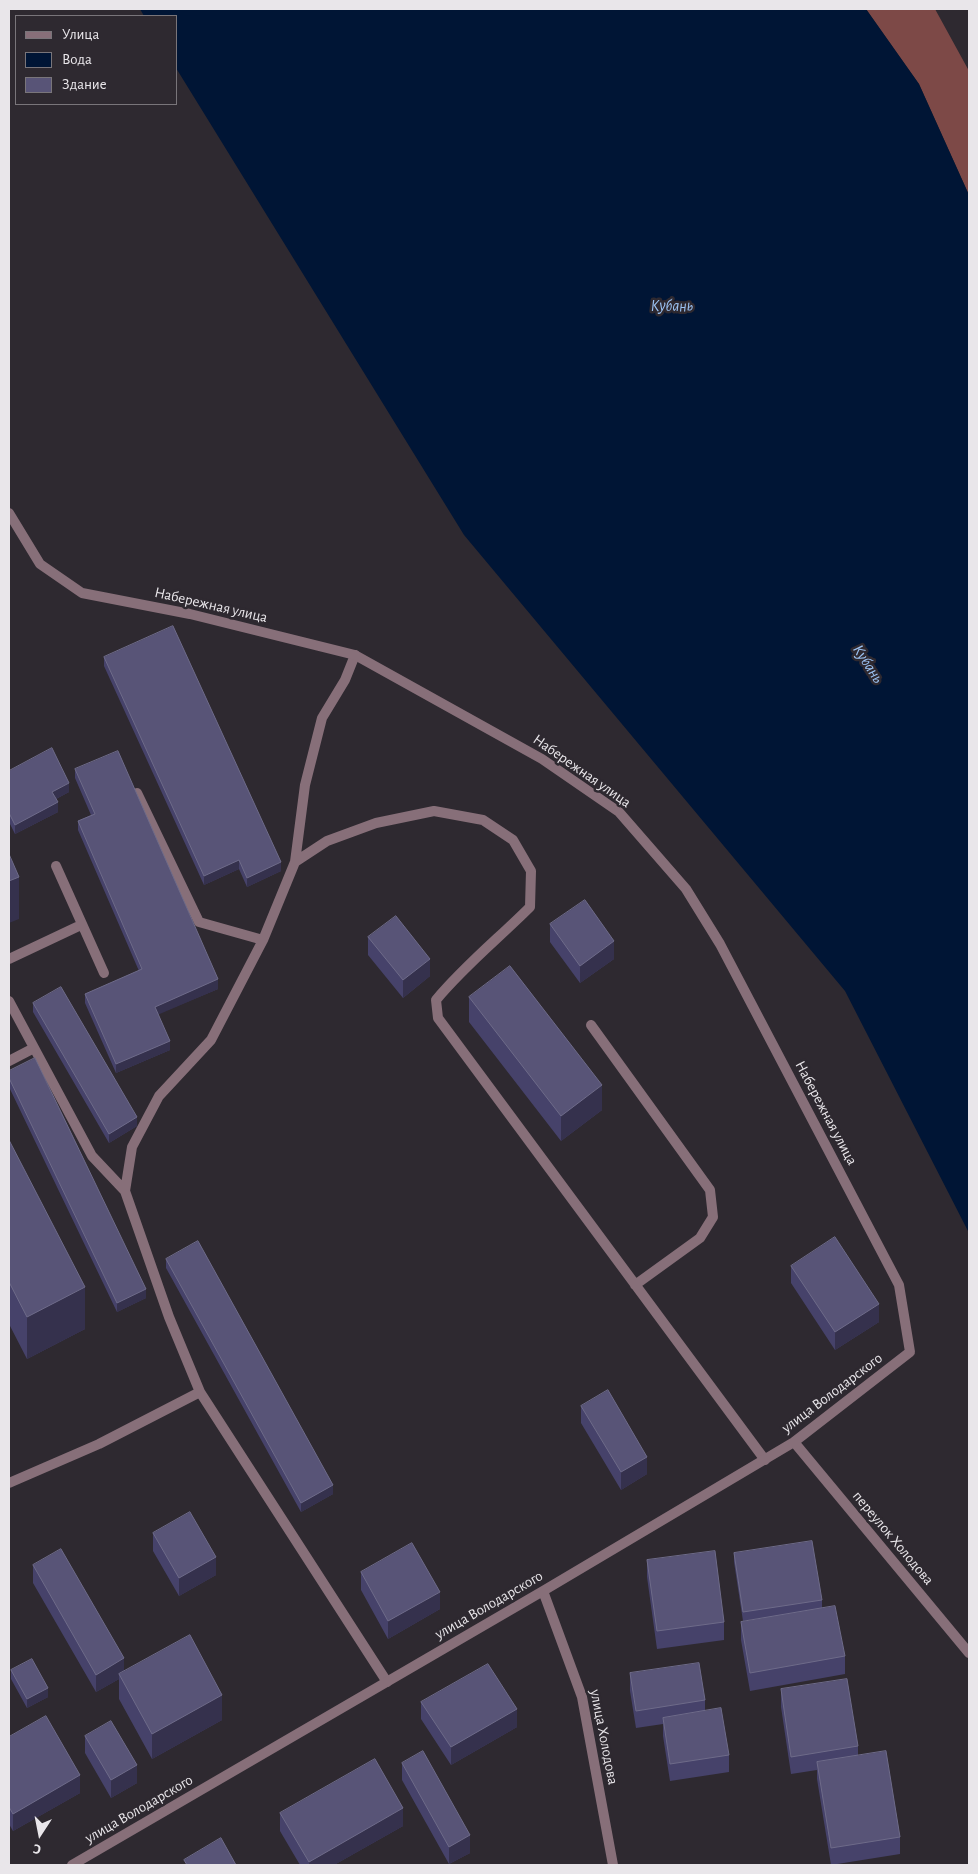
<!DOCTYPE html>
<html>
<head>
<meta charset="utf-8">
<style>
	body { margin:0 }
	#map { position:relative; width:978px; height:1874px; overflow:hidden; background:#2e2930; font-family:"Alegreya Sans",sans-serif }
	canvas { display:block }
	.frame { position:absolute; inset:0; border:10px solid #e9e6ea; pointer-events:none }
	.legend { position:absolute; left:15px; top:15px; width:162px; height:90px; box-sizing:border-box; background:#2e2930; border:1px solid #79757a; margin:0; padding:6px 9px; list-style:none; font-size:15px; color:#e9e6ea }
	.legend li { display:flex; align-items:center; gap:10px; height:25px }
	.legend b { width:25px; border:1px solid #79757a }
	.north { position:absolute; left:15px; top:1809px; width:50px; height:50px; -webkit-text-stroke:4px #2e2930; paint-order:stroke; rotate:191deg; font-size:14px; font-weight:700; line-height:20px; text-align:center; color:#e9e6ea }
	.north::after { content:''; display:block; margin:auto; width:18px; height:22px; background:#e9e6ea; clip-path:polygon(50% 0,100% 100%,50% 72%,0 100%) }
</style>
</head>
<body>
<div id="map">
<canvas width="978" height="1874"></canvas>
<div class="frame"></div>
<ul class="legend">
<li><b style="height:6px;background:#876f79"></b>Улица</li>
<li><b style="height:14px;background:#001535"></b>Вода</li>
<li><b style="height:14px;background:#585477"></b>Здание</li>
</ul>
<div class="north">С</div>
</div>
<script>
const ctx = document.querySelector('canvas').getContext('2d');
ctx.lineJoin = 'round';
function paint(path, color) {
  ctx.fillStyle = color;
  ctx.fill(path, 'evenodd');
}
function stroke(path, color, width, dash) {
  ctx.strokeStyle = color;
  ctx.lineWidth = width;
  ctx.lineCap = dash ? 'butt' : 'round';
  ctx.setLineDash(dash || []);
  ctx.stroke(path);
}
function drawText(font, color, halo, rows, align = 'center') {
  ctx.font = font + ' "Alegreya Sans",sans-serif';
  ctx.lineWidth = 5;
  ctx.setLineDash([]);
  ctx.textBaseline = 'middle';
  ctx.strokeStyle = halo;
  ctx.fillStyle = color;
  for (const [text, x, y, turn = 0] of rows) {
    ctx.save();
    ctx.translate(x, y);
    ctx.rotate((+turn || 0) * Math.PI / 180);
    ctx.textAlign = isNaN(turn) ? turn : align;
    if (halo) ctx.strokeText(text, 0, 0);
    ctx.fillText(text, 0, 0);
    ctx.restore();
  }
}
paint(new Path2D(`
	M 866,9 L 935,9 L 969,71 L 969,195 L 919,84 Z`), '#7d4947');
paint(new Path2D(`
	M 140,9 L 866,9 L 919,84 L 969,195 L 969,1233 L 845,991 L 464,535 L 176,68 L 176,16 L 144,16 Z`), '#001535');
stroke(new Path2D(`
	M 137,793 L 199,922 L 263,940
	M 295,862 L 305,785 L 322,718 L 345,680 L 355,655
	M 56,866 L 104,973
	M 9,959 L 81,925
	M 9,1001 L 92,1156 L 125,1191
	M 591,1025 L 710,1190 L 713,1217 L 700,1238 L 635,1285
	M 9,1061 L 34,1048
	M 9,1483 L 99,1444 L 200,1392
	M 387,1682 L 200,1392 L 169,1317 L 125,1191 L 132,1147 L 159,1096 L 211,1040 L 263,940 L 295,862 L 327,841 L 376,823 L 434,811 L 483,820 L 513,840 L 531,871 L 530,907 C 499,938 464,966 436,1000 L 438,1018 L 765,1460`), '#876f79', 10);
stroke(new Path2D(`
	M 9,513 L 40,564 L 82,593 L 190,614 L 355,655 L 542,759 L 619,812 L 686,889 L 720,944 L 899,1285 L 910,1352 L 794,1442 L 543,1591 L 72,1865
	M 794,1442 L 969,1653
	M 543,1591 L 582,1697 L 613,1865`), '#876f79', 10);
paint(new Path2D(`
	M 104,657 L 281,871 L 247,887 L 239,869 L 204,885 L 104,666 Z
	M 75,769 L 218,989 L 158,1014 L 170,1050 L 116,1073 L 85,1003 L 85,994 L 139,971 L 78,830 L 78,821 L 91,815 L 75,778 Z
	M 9,771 L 69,792 L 56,799 L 58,812 L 15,834 L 9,822 Z
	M 550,924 L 614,959 L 580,983 L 550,942 Z
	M 368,937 L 430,976 L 403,998 L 368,955 Z
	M 469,997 L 602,1110 L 561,1141 L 469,1022 Z
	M 33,1003 L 137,1126 L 109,1143 L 33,1012 Z
	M 9,1071 L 146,1298 L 117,1312 L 9,1087 Z
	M 9,1140 L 85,1329 L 27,1359 L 9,1324 Z
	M 166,1259 L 333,1494 L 301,1512 L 166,1268 Z
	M 791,1266 L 879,1322 L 835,1350 L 791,1283 Z
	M 581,1406 L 647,1474 L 621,1490 L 581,1423 Z
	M 153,1533 L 216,1575 L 179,1596 L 153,1551 Z
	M 734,1553 L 822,1600 L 822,1608 L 845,1656 L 845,1674 L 750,1691 L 741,1640 L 741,1622 L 763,1618 L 743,1621 L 734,1562 Z
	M 647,1560 L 724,1622 L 724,1640 L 657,1649 L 647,1577 Z
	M 33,1565 L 124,1671 L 222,1720 L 152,1759 L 119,1699 L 119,1679 L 96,1692 L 33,1583 Z
	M 361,1572 L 440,1609 L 388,1639 L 361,1590 Z
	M 11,1670 L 48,1697 L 27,1708 L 11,1679 Z
	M 630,1673 L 705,1700 L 705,1711 L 729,1755 L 729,1772 L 670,1781 L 663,1736 L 663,1724 L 636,1728 L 630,1691 Z
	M 781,1689 L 858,1746 L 858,1755 L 900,1837 L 900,1854 L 831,1865 L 817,1779 L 817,1770 L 791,1774 L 781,1707 Z
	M 421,1702 L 517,1727 L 451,1765 L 421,1719 Z
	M 85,1736 L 137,1783 L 111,1798 L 85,1753 Z
	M 9,1737 L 80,1793 L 13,1831 L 9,1824 Z
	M 402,1763 L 470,1853 L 449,1864 L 402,1780 Z
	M 280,1813 L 403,1826 L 334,1865 L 300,1865 L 280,1831 Z`), '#46426a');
paint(new Path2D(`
	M 69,783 L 69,792 L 52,801 L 52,792 Z
	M 58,802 L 58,812 L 15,834 L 15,825 Z
	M 239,860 L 239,869 L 204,885 L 204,876 Z
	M 281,862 L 281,871 L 247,887 L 247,878 Z
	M 19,877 L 19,919 L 9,923 L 9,881 Z
	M 614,941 L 614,959 L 580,983 L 580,966 Z
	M 430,959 L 430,976 L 403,998 L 403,980 Z
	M 218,979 L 218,989 L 155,1016 L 155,1007 Z
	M 170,1041 L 170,1050 L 116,1073 L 116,1064 Z
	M 602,1085 L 602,1110 L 561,1141 L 561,1116 Z
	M 137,1117 L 137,1126 L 109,1143 L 109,1134 Z
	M 85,1287 L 85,1329 L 27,1359 L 27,1317 Z
	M 146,1289 L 146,1298 L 117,1312 L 117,1303 Z
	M 879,1304 L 879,1322 L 835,1350 L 835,1332 Z
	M 647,1457 L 647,1474 L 621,1490 L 621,1472 Z
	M 333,1485 L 333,1494 L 301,1512 L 301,1503 Z
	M 216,1557 L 216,1575 L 179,1596 L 179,1578 Z
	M 440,1592 L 440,1609 L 388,1639 L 388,1621 Z
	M 124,1658 L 124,1676 L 119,1674 L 119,1679 L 96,1692 L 96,1675 Z
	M 48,1688 L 48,1697 L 27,1708 L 27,1699 Z
	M 222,1695 L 222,1720 L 152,1759 L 152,1734 Z
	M 517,1709 L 517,1727 L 451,1765 L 451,1747 Z
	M 137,1765 L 137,1783 L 111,1798 L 111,1780 Z
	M 80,1775 L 80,1793 L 13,1831 L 13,1814 Z
	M 403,1808 L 403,1826 L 334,1865 L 309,1865 L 309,1862 Z
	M 470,1835 L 470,1853 L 449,1864 L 449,1847 Z`), '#35314d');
const building = new Path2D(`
	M 173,626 L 281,862 L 247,878 L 239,860 L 204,876 L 104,657 Z
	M 52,748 L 69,783 L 52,792 L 58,802 L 15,825 L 9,813 L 9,771 Z
	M 118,751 L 218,979 L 155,1007 L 170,1041 L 116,1064 L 85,994 L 142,969 L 78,821 L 95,814 L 75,769 Z
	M 9,854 L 19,877 L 9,881 Z
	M 585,900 L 614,941 L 580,966 L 550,924 Z
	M 396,916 L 430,959 L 403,980 L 368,937 Z
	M 510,966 L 602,1085 L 561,1116 L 469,997 Z
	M 61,987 L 137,1117 L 109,1134 L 33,1003 Z
	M 35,1058 L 146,1289 L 117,1303 L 9,1078 L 9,1071 Z
	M 9,1140 L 85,1287 L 27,1317 L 9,1282 Z
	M 835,1237 L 879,1304 L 835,1332 L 791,1266 Z
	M 198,1241 L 333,1485 L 301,1503 L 166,1259 Z
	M 608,1390 L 647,1457 L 621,1472 L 581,1406 Z
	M 190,1512 L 216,1557 L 179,1578 L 153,1533 Z
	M 812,1541 L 822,1600 L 743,1612 L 734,1553 Z
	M 412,1543 L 440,1592 L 388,1621 L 361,1572 Z
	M 61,1549 L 124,1658 L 96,1675 L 33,1565 Z
	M 715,1551 L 724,1622 L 657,1631 L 647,1560 Z
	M 835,1606 L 845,1656 L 750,1673 L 741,1622 Z
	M 190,1635 L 222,1695 L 152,1734 L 119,1674 Z
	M 32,1659 L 48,1688 L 27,1699 L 11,1670 Z
	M 699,1663 L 705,1700 L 636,1711 L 630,1673 Z
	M 488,1664 L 517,1709 L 451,1747 L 421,1702 Z
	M 847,1679 L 858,1746 L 791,1757 L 781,1689 Z
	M 721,1708 L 729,1755 L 670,1764 L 663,1718 Z
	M 46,1716 L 80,1775 L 13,1814 L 9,1807 L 9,1737 Z
	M 111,1721 L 137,1765 L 111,1780 L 85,1736 Z
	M 423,1751 L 470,1835 L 449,1847 L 402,1763 Z
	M 886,1751 L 900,1837 L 831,1848 L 817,1762 Z
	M 375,1759 L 403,1808 L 309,1862 L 280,1813 Z
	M 221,1838 L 236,1865 L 187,1865 L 184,1860 Z`);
paint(building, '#585477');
stroke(building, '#6e6b89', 1);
drawText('15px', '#e9e6ea', '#2e2930', [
	["Набережная улица",211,605,13],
	["Набережная улица",582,771,35],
	["Набережная улица",826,1113,62],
	["улица Володарского",832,1393,-37],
	["переулок Холодова",893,1538,50],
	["улица Володарского",489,1605,-30],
	["улица Холодова",604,1737,79],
	["улица Володарского",139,1809,-30]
]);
drawText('italic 16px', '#9cc3f4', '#2e2930', [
	["Кубань",672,306],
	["Кубань",868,664,57]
]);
</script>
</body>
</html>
